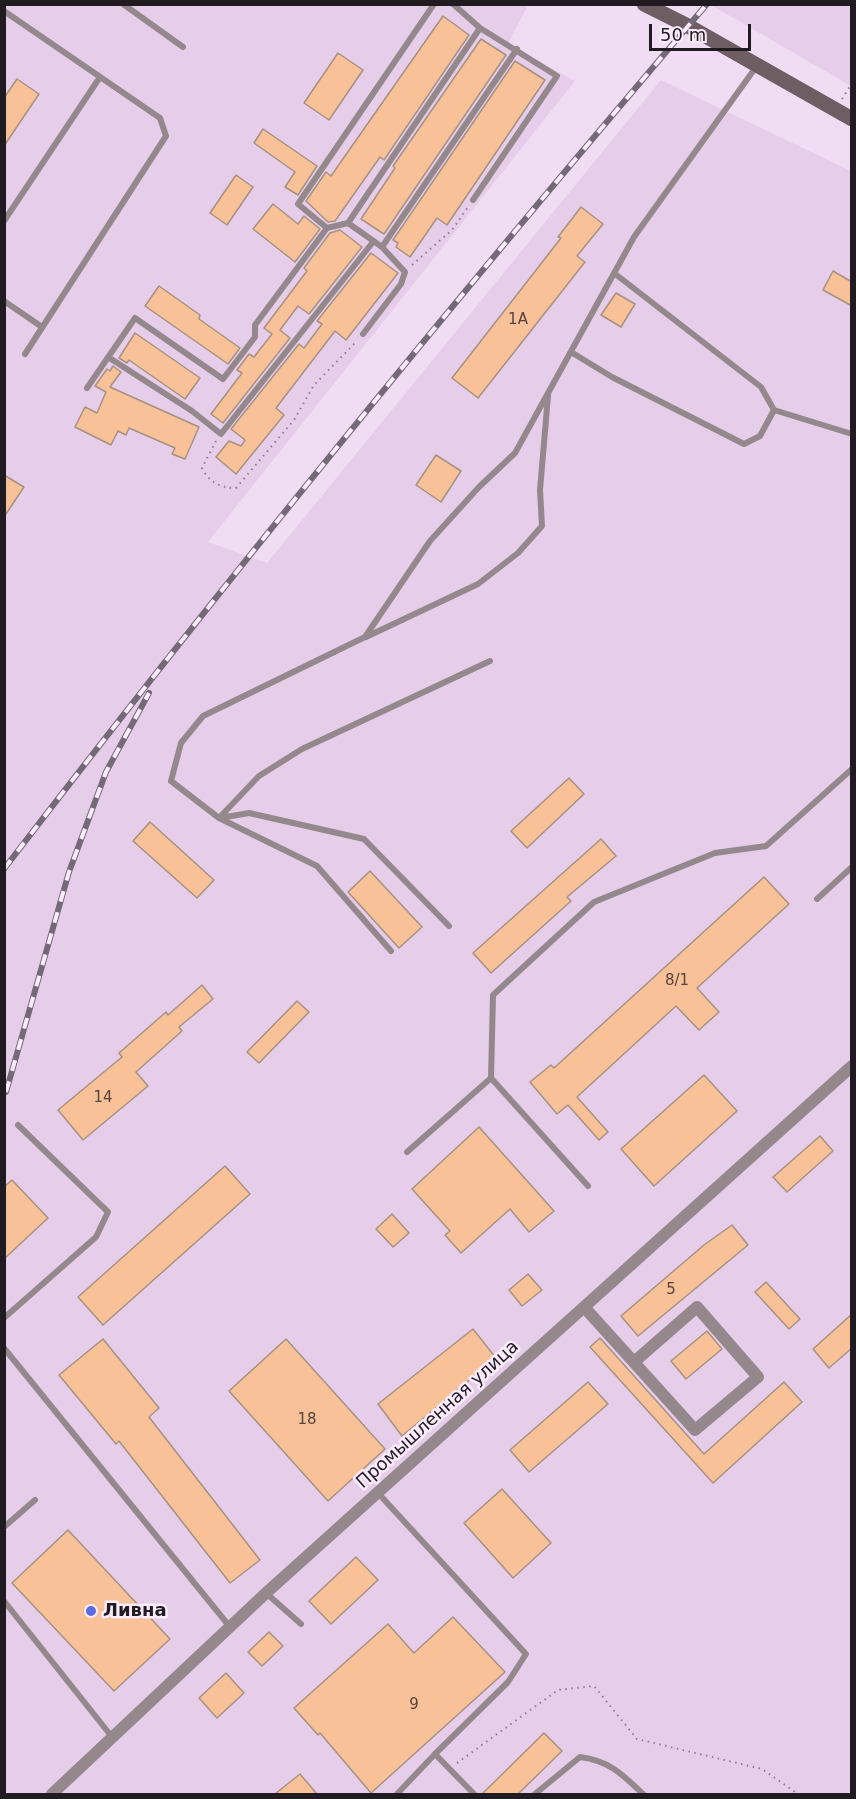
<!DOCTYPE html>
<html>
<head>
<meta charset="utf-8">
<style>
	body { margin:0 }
	#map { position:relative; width:856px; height:1799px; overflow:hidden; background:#f0ddf3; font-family:"DejaVu Sans",sans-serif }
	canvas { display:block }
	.frame { position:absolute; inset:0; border:6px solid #201a21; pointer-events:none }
	.scale { position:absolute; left:649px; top:24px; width:102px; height:27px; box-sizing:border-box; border:3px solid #201a21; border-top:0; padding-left:8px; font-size:18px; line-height:21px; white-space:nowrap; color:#201a21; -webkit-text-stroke:4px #fbecfd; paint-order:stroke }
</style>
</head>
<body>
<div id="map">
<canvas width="856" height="1799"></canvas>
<div class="frame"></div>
<div class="scale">50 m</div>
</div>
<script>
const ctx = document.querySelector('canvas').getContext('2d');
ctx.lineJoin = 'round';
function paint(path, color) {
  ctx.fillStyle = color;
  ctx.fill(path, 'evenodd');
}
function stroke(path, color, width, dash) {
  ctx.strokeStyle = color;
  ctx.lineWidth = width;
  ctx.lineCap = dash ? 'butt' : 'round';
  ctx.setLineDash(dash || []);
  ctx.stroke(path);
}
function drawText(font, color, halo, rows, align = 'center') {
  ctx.font = font + ' "DejaVu Sans",sans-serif';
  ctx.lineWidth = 5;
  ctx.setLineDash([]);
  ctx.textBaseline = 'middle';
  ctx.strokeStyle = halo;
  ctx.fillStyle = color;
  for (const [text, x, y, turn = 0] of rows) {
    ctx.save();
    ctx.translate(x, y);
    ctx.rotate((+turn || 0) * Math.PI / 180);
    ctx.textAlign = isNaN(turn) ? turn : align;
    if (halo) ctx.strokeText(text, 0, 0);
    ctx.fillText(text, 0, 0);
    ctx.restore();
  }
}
paint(new Path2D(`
	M 5,5 L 528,5 L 508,44 L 575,81 L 208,542 L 267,563 L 661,80 L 851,171 L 851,1794 L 5,1794 Z
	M 711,5 L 851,5 L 851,86 Z`), '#e6ceea');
const building = new Path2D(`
	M 443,16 L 469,35 L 384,160 L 380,157 L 335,221 L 328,222 L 306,201 L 326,172 L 331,176 Z
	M 481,39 L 506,55 L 384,234 L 361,219 L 395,168 L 393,166 Z
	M 338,53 L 363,70 L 329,120 L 304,103 Z
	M 515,61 L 545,80 L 447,225 L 437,218 L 410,257 L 396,247 L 398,243 L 393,240 Z
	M 17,79 L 39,94 L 4,146 L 4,98 Z
	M 263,129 L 317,166 L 298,195 L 285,187 L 295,172 L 254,143 Z
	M 236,175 L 253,187 L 227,225 L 210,213 Z
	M 273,204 L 298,224 L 304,216 L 320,229 L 295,262 L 253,229 Z
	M 581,207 L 603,224 L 577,256 L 585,262 L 478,398 L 452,378 L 561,238 L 558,237 Z
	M 340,230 L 362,247 L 309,314 L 298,306 L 280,330 L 290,338 L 223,423 L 211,414 L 242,373 L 237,370 L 249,354 L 254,357 L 272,334 L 264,328 L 307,271 L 304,268 L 330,233 Z
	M 371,253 L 398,273 L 346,340 L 335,331 L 276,408 L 284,415 L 236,474 L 216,457 L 229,441 L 241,446 L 245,440 L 231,429 L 299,344 L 304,348 L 322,324 L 317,321 Z
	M 833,271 L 852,282 L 852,306 L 823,290 Z
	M 159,286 L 200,315 L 199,319 L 240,348 L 228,364 L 145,306 Z
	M 616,293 L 635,304 L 621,327 L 601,315 Z
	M 135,333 L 200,378 L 185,399 L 129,360 L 127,363 L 119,358 Z
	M 113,366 L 121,372 L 110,387 L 199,427 L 185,459 L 172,454 L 175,448 L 129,428 L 126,435 L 118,431 L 111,445 L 75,427 L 85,407 L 97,413 L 106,392 L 95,386 L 107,369 L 110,371 Z
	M 436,455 L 461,471 L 441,502 L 416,485 Z
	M 4,475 L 24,487 L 4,517 Z
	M 569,778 L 584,794 L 527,848 L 511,831 Z
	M 150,822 L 214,880 L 197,898 L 133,841 Z
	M 601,839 L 616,856 L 567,897 L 571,901 L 491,973 L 473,953 Z
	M 370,871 L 422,927 L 399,948 L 348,892 Z
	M 764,877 L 789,904 L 697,988 L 719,1012 L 699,1030 L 676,1006 L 577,1097 L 608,1132 L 599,1140 L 568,1105 L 557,1114 L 530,1082 L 551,1065 L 554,1068 Z
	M 202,985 L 213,999 L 179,1027 L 182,1031 L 136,1072 L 148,1086 L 83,1140 L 58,1110 L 122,1057 L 119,1053 L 166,1012 L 168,1015 Z
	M 297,1001 L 309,1012 L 259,1063 L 247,1052 Z
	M 704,1075 L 737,1111 L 654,1186 L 621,1149 Z
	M 479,1127 L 554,1211 L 529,1232 L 510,1209 L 461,1253 L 445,1235 L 450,1231 L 412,1189 Z
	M 820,1136 L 833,1151 L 787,1192 L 773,1177 Z
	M 225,1166 L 250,1194 L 103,1325 L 78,1297 Z
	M 12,1180 L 48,1218 L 4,1259 L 4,1187 Z
	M 392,1214 L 409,1233 L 393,1247 L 376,1229 Z
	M 732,1225 L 748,1245 L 638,1336 L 621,1316 L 704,1245 Z
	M 528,1274 L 542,1290 L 522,1306 L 509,1290 Z
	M 766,1282 L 800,1319 L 789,1329 L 755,1292 Z
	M 852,1314 L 852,1348 L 829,1368 L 813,1349 Z
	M 473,1329 L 496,1358 L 402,1436 L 378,1404 Z
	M 707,1331 L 722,1349 L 686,1379 L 671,1361 Z
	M 600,1338 L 704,1454 L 784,1382 L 802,1402 L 713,1483 L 590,1347 Z
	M 103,1339 L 159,1408 L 149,1417 L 260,1560 L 230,1583 L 119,1441 L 116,1444 L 59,1375 Z
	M 286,1339 L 385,1449 L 328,1501 L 229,1391 Z
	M 588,1382 L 608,1404 L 529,1472 L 510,1450 Z
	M 502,1489 L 551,1543 L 513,1578 L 464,1523 Z
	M 68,1530 L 170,1639 L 114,1691 L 12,1583 Z
	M 356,1557 L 378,1580 L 331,1624 L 309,1601 Z
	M 453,1617 L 505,1672 L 371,1793 L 320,1733 L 318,1735 L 294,1708 L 388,1624 L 414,1653 Z
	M 269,1632 L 283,1646 L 262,1666 L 248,1652 Z
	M 226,1673 L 244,1693 L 217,1718 L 199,1698 Z
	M 544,1733 L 562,1751 L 518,1794 L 482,1794 Z
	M 300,1774 L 317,1794 L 275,1794 Z`);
paint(building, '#f8c198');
stroke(building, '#a79181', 1.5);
stroke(new Path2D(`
	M 842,99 L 852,83
	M 412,265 L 452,230 L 468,207
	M 216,441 L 202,468 C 209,482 220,488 236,488 L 294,420 L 314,385 L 357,341
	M 457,1763 L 558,1690 L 594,1686 L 637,1739 L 762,1769 L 798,1794`), '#8c7f8e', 2, [1.5, 4.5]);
stroke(new Path2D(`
	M 123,4 L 183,47
	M 453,4 L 480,28 L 557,76 L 473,200
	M 4,11 L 160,118 L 166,136 L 25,354
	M 4,221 L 100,77
	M 348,223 L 480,28
	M 382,247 L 517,49
	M 4,301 L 42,327
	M 363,334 L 401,284 L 405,272 L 382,247 L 348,223 L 327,228 L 298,204 L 434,4
	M 571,352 L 612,377 L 744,444 L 760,436 L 774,410 L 761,387 L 614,273
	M 108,357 L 192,411 L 221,434 L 373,242
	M 87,388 L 135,318 L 223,379 L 255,337 L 255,325 L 327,228
	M 774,410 L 852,434
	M 366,637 L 478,584 L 518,553 L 542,526 L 540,490 L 548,396
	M 219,818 L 259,776 L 302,749 L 490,661
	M 220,818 L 249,813 L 364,839 L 449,926
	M 817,899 L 852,867
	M 391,951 L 317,866 L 219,818 L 171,781 L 181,743 L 203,716 L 365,637 L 430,541 L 479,487 L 515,453 L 634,237 L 756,67
	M 407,1152 L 491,1078
	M 588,1186 L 491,1078 L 493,995 L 594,902 L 715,853 L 766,846 L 852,769
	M 4,1318 L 96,1237 L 108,1212 L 18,1125
	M 4,1348 L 230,1627
	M 378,1493 L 526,1654 L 508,1682 L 435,1754 L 474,1794
	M 4,1527 L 35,1500
	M 266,1593 L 301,1624
	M 4,1601 L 112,1737
	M 397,1794 L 435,1754
	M 535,1794 L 580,1757 C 610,1761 622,1774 643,1794`), '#94888c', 6);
stroke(new Path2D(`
	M 585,1308 L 695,1430 L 758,1377 L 697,1307 L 634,1362
	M 52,1794 L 266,1593 L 852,1066`), '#94888c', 12);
stroke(new Path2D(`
	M 644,4 L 688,26 L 852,119`), '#6e5d62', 15);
const rail = new Path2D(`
	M 4,869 C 229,575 466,286 707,4
	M 6,1092 L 69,872 L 106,772 L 149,693`);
stroke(rail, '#746976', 6);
stroke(rail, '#fbecfd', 4, [11]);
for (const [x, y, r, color] of [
	[91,1611,6,"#5a6be2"]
]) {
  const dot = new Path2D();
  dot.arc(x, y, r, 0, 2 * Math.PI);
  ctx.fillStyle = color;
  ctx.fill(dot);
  stroke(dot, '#fbecfd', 2);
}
drawText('15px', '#56443f', null, [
	["1А",518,320],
	["8/1",677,981],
	["14",103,1098],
	["5",671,1290],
	["18",307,1420],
	["9",414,1705]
]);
drawText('18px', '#201a21', '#fbecfd', [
	["Промышленная улица",438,1415,-42]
]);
drawText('bold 18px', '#201a21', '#fbecfd', [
	["Ливна",103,1611]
], 'left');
</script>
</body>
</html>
